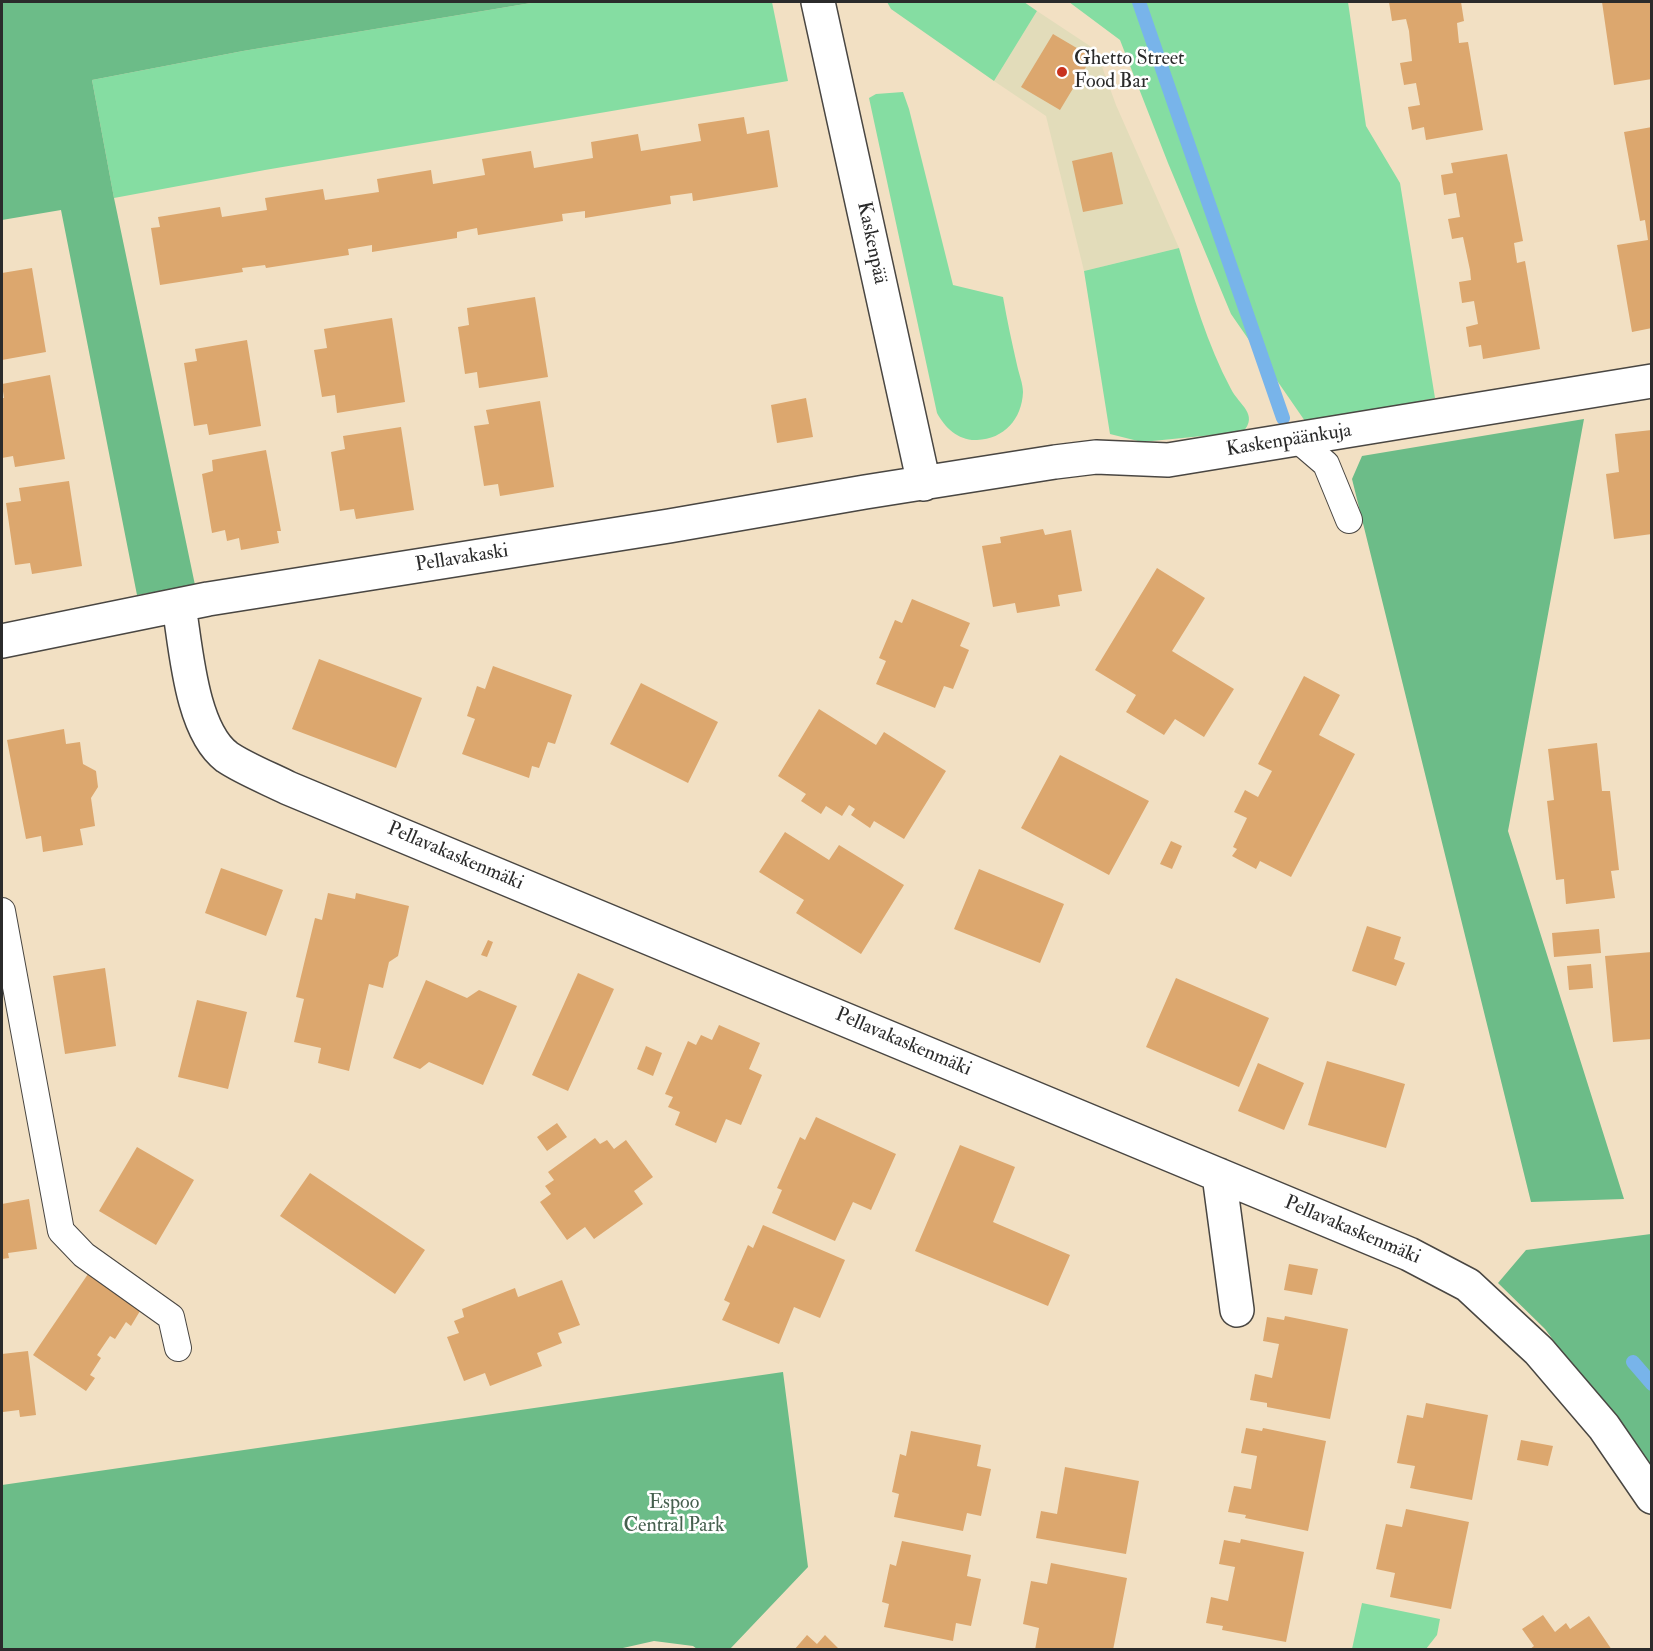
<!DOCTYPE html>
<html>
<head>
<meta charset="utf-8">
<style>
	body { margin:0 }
	#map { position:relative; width:1653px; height:1651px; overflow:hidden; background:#f2e0c3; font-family:"IM FELL Double Pica",serif }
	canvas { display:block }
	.frame { position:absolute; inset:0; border:3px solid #2b2b2b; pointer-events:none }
</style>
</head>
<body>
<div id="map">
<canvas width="1653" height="1651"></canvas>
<div class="frame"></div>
</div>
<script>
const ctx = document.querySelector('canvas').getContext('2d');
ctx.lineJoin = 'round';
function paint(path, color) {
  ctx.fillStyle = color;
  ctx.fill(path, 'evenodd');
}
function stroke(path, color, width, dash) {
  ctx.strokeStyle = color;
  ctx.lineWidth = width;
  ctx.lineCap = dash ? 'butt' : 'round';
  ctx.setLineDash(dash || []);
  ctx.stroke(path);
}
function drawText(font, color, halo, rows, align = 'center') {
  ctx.font = font + ' "IM FELL Double Pica",serif';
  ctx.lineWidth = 5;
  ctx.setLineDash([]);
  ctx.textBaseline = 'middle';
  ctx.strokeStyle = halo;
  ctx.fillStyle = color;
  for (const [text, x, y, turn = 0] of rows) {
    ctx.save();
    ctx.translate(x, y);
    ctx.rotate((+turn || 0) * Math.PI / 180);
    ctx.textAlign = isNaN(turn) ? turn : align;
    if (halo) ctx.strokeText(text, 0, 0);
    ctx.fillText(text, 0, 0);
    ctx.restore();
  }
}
paint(new Path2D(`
	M 1037,11 L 1096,50 L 1116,105 L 1179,248 L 1084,271 L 1046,116 L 994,81 Z`), '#e2dcba');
paint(new Path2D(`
	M 537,2 L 772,2 L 788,81 L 265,170 L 114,198 L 92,80 L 243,51 Z
	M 887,2 L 1024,2 L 1037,11 L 994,81 L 891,9 Z
	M 1069,2 L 1348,2 L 1366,126 L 1400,183 L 1435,398 L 1307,424 L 1231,314 L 1168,163 L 1120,40 Z
	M 903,92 L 909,109 L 953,285 L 1003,297 C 1007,320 1012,343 1017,365 C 1019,374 1023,384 1023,392 C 1022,419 1004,439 977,440 C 959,441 945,428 937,413 L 869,98 L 876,94 Z
	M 1179,248 C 1193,295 1207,344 1231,389 C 1239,405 1259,414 1243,432 L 1142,442 L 1110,434 L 1084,271 Z
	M 1362,1603 L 1440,1619 L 1437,1635 L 1426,1649 L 1352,1649 Z`), '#85dda2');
paint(new Path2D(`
	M 2,2 L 537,2 L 243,51 L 92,80 L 114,198 L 195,585 L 137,595 L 61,210 L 2,220 Z
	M 1584,419 L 1508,831 L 1624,1199 L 1531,1202 L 1352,479 L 1362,456 Z
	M 1651,1234 L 1651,1473 L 1545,1329 L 1498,1283 L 1526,1250 Z
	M 783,1372 L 808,1567 L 730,1649 L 697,1649 L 693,1646 L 654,1641 L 614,1650 L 2,1649 L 2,1485 Z`), '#6cbc88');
stroke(new Path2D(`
	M 1139,2 L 1283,418
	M 1633,1362 L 1652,1384`), '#78b4ea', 14);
paint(new Path2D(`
	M 1389,2 L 1461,2 L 1464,21 L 1457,23 L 1459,43 L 1468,42 L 1483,130 L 1426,140 L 1424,127 L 1412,130 L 1408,107 L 1420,105 L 1416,83 L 1404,85 L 1400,63 L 1412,61 L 1409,31 L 1406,19 L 1392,21 Z
	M 1602,2 L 1652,2 L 1652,79 L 1614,85 Z
	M 1053,34 L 1092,57 L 1060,110 L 1021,87 Z
	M 744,117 L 747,134 L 769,130 L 778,187 L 693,201 L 692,193 L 670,196 L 671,204 L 585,218 L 585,211 L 562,214 L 563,221 L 478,235 L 477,228 L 457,232 L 457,238 L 372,252 L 372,245 L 348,249 L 349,255 L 266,268 L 265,265 L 242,268 L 243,272 L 160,285 L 151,228 L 160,227 L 158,217 L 220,207 L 222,217 L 267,210 L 265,198 L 323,189 L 325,200 L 379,192 L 377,179 L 431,170 L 433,184 L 485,175 L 482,159 L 531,151 L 534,168 L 593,158 L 591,142 L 638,134 L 641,151 L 701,141 L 698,124 Z
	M 1652,127 L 1652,328 L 1632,332 L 1617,245 L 1648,240 L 1645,220 L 1640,221 L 1624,132 Z
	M 1112,152 L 1123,204 L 1083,212 L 1072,161 Z
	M 1507,154 L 1523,241 L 1514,243 L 1517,263 L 1525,261 L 1540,349 L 1483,359 L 1481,345 L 1469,347 L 1466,327 L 1478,324 L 1474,301 L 1462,303 L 1459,282 L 1471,280 L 1470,270 L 1463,237 L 1452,239 L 1448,219 L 1460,217 L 1456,193 L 1444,195 L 1441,175 L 1453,173 L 1451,163 Z
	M 32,268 L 46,352 L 2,360 L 2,273 Z
	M 535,297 L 548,377 L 479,388 L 477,372 L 465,374 L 458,327 L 469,325 L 467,308 Z
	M 392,318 L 405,402 L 337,413 L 335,395 L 322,397 L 314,350 L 327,348 L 324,329 Z
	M 247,340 L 261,426 L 209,435 L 207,424 L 194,426 L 184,363 L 197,361 L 195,349 Z
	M 50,375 L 65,459 L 15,467 L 13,456 L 2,458 L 2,398 L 4,398 L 2,384 Z
	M 806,398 L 813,437 L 777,443 L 771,405 Z
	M 540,401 L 554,487 L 500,496 L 498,484 L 484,486 L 474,426 L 489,424 L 486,410 Z
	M 401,427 L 414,510 L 356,519 L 354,509 L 340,511 L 331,452 L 345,449 L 343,436 Z
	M 1652,430 L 1652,534 L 1614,539 L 1606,474 L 1619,472 L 1615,434 Z
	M 266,450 L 281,531 L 277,531 L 279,543 L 241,550 L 239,538 L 227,541 L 225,530 L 212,533 L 202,474 L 213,471 L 212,460 Z
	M 69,481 L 82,566 L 32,574 L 30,563 L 15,565 L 6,503 L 21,501 L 19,488 Z
	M 1043,529 L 1045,535 L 1071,530 L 1082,591 L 1058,595 L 1060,606 L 1017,613 L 1015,603 L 993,607 L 982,546 L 1001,543 L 1000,537 Z
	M 1157,568 L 1205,598 L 1172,651 L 1234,689 L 1204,737 L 1175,719 L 1164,735 L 1126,712 L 1136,695 L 1095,670 Z
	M 912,599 L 970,623 L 960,646 L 969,650 L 953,689 L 944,686 L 935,708 L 876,684 L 886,661 L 879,658 L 895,620 L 902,623 Z
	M 319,659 L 422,698 L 396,768 L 292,729 Z
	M 493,666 L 572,695 L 555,744 L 548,742 L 539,768 L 532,766 L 529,778 L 462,754 L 475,719 L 467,716 L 477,686 L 485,689 Z
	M 1304,676 L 1340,695 L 1319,735 L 1355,754 L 1291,877 L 1260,861 L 1256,869 L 1232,856 L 1237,849 L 1233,847 L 1247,818 L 1234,812 L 1245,790 L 1258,797 L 1272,771 L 1258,764 Z
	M 641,683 L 718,722 L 688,783 L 610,744 Z
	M 819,709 L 876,745 L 884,732 L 946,771 L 904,839 L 874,821 L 870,828 L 851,815 L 855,809 L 849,805 L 842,816 L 826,806 L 821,814 L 801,801 L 806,794 L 778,776 Z
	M 64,729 L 66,744 L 80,742 L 83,764 L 96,771 L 98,787 L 91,798 L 95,826 L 80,829 L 83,845 L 43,852 L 41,836 L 26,839 L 7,740 Z
	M 1597,743 L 1602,791 L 1610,791 L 1619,870 L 1611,871 L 1615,898 L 1566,904 L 1564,879 L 1556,880 L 1547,801 L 1554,800 L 1548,749 Z
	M 1060,755 L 1149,801 L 1109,875 L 1021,828 Z
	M 785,832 L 829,860 L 839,845 L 904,885 L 861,954 L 796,913 L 804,900 L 759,872 Z
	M 1171,841 L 1182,846 L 1172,869 L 1160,864 Z
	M 221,868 L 283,890 L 266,936 L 205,913 Z
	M 979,869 L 1064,904 L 1040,963 L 954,929 Z
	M 328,893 L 355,899 L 356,893 L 409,906 L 398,956 L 389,962 L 383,988 L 369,984 L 349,1071 L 318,1063 L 321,1048 L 294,1042 L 304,999 L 296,997 L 315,918 L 322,920 Z
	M 1367,926 L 1401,937 L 1394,959 L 1405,963 L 1396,986 L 1352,971 Z
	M 1599,929 L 1601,953 L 1554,957 L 1552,933 Z
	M 488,940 L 493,942 L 487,957 L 481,955 Z
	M 1652,952 L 1652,1039 L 1613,1042 L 1605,956 Z
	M 1591,964 L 1593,988 L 1569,990 L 1567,966 Z
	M 105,968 L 116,1046 L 65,1054 L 53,976 Z
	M 578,973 L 614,989 L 568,1091 L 532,1075 Z
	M 1176,978 L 1269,1018 L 1239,1087 L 1146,1047 Z
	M 426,980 L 467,998 L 479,990 L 517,1006 L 483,1085 L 429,1062 L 420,1069 L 393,1058 Z
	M 197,1000 L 247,1012 L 228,1089 L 178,1077 Z
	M 719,1025 L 760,1043 L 749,1069 L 762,1075 L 741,1125 L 726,1119 L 716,1143 L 675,1125 L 680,1112 L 668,1107 L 673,1097 L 665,1094 L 688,1041 L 696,1045 L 701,1035 L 712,1040 Z
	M 646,1046 L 662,1053 L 653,1076 L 637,1069 Z
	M 1327,1061 L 1405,1084 L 1386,1148 L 1308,1125 Z
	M 1258,1063 L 1304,1083 L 1284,1130 L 1238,1111 Z
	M 816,1117 L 896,1154 L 871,1210 L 853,1202 L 835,1241 L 772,1213 L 782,1190 L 777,1188 L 800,1137 L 805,1140 Z
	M 557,1123 L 567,1137 L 547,1151 L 537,1137 Z
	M 595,1138 L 600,1144 L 607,1140 L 614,1149 L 626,1140 L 653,1177 L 634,1191 L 643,1204 L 594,1239 L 585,1227 L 567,1240 L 540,1202 L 551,1194 L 545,1186 L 554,1180 L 548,1172 Z
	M 960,1145 L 1015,1167 L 993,1222 L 1070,1255 L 1048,1306 L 915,1251 Z
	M 137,1147 L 194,1180 L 156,1245 L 99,1211 Z
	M 310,1173 L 425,1250 L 395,1294 L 280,1216 Z
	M 29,1199 L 37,1249 L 8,1253 L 9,1258 L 2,1259 L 2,1204 Z
	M 763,1225 L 845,1260 L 820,1318 L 794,1307 L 779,1344 L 722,1320 L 730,1303 L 724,1300 L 748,1245 L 753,1248 Z
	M 1289,1264 L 1318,1269 L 1312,1295 L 1284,1290 Z
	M 88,1274 L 140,1311 L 131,1326 L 126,1322 L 115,1339 L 110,1336 L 97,1355 L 101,1358 L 90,1375 L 95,1378 L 86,1391 L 33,1355 Z
	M 562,1280 L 580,1325 L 558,1333 L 562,1343 L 537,1353 L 542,1366 L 490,1386 L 485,1373 L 464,1381 L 447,1337 L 459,1333 L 454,1321 L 464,1317 L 462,1309 L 515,1288 L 518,1297 Z
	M 1285,1316 L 1348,1329 L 1330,1419 L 1267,1407 L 1267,1403 L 1250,1400 L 1255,1374 L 1272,1378 L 1279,1344 L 1263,1341 L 1267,1317 L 1284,1320 Z
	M 28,1351 L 36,1415 L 20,1417 L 19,1410 L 3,1412 L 2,1408 L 2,1354 Z
	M 1426,1403 L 1488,1415 L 1472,1500 L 1410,1488 L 1415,1466 L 1397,1463 L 1407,1415 L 1423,1418 Z
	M 1246,1428 L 1262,1431 L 1263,1428 L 1326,1441 L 1308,1531 L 1245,1518 L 1246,1515 L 1228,1512 L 1234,1486 L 1251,1489 L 1257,1456 L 1241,1453 Z
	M 911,1431 L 981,1445 L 977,1466 L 991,1469 L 981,1516 L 967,1513 L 963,1531 L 894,1517 L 899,1494 L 892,1492 L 900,1454 L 906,1456 Z
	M 1521,1440 L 1553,1446 L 1548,1466 L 1517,1460 Z
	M 1065,1467 L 1139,1481 L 1126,1554 L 1036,1538 L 1041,1511 L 1057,1514 Z
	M 1406,1509 L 1469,1522 L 1451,1609 L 1390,1597 L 1395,1573 L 1376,1569 L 1386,1524 L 1402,1527 Z
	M 1241,1539 L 1304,1552 L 1286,1642 L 1222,1630 L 1223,1626 L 1206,1623 L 1211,1597 L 1228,1601 L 1235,1567 L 1219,1564 L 1224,1540 L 1240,1543 Z
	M 902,1541 L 971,1555 L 967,1576 L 981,1579 L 971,1626 L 956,1623 L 953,1641 L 884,1627 L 889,1604 L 882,1602 L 890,1564 L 896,1566 Z
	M 1051,1563 L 1127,1578 L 1113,1650 L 1035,1650 L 1039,1628 L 1023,1624 L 1031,1581 L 1047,1584 Z
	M 1543,1615 L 1555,1632 L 1566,1623 L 1570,1629 L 1589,1616 L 1612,1650 L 1529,1650 L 1534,1646 L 1522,1629 Z
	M 807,1635 L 817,1644 L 825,1635 L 840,1650 L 794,1650 Z`), '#dca76e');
const service = new Path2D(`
	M 1298,440 L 1326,464 L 1349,520
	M 2,911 L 61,1231 L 84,1255 L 171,1317 L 178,1348`);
const minor = new Path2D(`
	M 818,2 L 924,484
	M 179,606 C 186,648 191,730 227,757 C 243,768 270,779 288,788 L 1409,1254 L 1468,1285 L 1539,1351 L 1604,1427 L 1652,1497
	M 2,641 L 208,599 L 669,526 L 865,492 L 1055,462 L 1096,457 L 1168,460 L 1652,381
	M 1219,1175 L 1237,1310`);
stroke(service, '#494642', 28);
stroke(minor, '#494642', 36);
stroke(service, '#fff', 26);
stroke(minor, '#fff', 33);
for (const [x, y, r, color] of [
	[1062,72,6,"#c8321e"]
]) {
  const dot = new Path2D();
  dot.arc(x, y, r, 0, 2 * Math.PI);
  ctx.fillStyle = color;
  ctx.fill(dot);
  stroke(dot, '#fff', 2);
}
drawText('20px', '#2b2b2b', '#fff', [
	["Ghetto Street",1074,60],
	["Food Bar",1074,83]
], 'left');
drawText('20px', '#2b2b2b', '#fff', [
	["Kaskenpää",871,243,78],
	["Kaskenpäänkuja",1289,441,-9],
	["Pellavakaski",462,559,-9],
	["Pellavakaskenmäki",455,857,23],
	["Pellavakaskenmäki",903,1043,23],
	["Pellavakaskenmäki",1352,1231,23]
]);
drawText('20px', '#46604f', '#fff', [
	["Espoo",674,1504],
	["Central Park",674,1527]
]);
</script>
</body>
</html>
